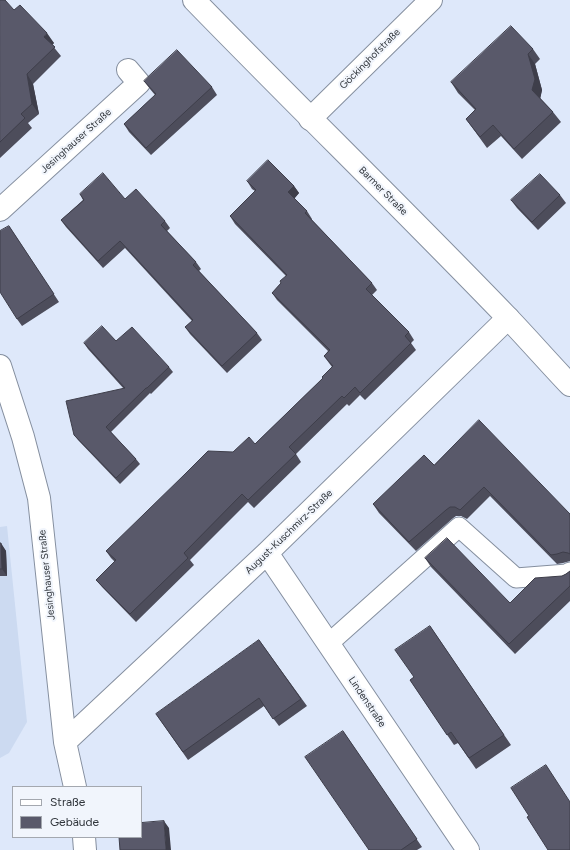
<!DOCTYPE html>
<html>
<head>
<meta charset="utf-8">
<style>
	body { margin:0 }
	#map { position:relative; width:570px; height:850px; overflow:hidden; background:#dee8fa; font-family:Figtree,sans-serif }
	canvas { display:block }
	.legend { position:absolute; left:12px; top:786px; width:130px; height:52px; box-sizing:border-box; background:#f1f5fc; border:1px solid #a4a8af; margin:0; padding:5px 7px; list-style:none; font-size:12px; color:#30353b }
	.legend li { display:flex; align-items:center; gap:8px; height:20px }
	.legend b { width:20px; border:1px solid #a4a8af }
</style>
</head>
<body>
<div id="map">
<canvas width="570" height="850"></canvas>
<ul class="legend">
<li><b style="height:5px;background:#fff"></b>Straße</li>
<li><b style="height:11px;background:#59596a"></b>Gebäude</li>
</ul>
</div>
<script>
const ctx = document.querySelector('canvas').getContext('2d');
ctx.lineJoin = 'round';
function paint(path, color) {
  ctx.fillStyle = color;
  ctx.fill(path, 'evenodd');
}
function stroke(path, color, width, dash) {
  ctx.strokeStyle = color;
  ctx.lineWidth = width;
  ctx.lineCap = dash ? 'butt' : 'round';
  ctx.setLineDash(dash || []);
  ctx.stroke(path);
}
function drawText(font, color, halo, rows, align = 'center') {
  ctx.font = font + ' Figtree,sans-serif';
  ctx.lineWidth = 4;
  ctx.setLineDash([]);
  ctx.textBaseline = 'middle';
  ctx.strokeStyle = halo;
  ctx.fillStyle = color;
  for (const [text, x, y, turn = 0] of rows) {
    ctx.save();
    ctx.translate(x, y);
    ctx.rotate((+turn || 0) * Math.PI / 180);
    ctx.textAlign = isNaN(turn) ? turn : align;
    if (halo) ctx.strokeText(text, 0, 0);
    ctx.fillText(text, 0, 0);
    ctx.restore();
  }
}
paint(new Path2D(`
	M 7,526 L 27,722 L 9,753 L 0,758 L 0,527 Z`), '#ccdaf1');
const service = new Path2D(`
	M 328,644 L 459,527 L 516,578 L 567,574 L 570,572`);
const minor = new Path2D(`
	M 310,119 L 431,0
	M 0,210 L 139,83 L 128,70
	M 0,366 L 23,437 L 39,498 L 65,742 L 75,787
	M 267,553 L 468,850
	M 65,742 L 267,553 L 508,318
	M 84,837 L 85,850`);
const tertiary = new Path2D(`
	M 194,0 C 298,107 405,211 508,318 C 529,340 549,363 570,385`);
stroke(service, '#858f9f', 21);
stroke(minor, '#858f9f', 24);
stroke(tertiary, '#858f9f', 24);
stroke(service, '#fff', 19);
stroke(minor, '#fff', 22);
stroke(tertiary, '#fff', 22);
paint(new Path2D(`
	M 0,0 L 14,10 L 54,43 L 52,45 L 61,56 L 33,84 L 39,114 L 28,123 L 32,128 L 0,158 Z
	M 533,49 L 540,59 L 535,64 L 542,90 L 540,98 L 553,112 L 561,122 L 522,159 L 501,136 L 487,148 L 466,119 L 475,110 L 458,93 L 451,82 Z
	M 144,81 L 212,87 L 217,95 L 151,155 L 129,132 L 124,124 L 155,95 L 150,89 Z
	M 247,181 L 294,186 L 299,193 L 294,199 L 307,211 L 312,219 L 312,220 L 372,283 L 377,290 L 372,295 L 409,332 L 414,340 L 411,343 L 416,350 L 365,400 L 360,395 L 349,406 L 347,404 L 296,454 L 301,462 L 254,508 L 248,502 L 190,560 L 194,565 L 136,622 L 102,587 L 96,580 L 115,562 L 111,558 L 106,551 L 233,452 L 255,444 L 323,378 L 332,367 L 329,363 L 324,356 L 328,351 L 277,300 L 272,293 L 281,283 L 286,276 L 235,224 L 230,216 L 255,191 L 252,189 Z
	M 80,194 L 125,199 L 165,221 L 170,228 L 167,231 L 196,262 L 201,269 L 199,271 L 257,333 L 262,340 L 227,373 L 190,334 L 185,327 L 192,321 L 125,248 L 103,268 L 66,227 L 61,220 L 83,200 Z
	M 560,195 L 566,203 L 538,230 L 517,208 L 511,200 Z
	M 9,226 L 59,302 L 22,326 L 17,319 Z
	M 116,341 L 169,367 L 173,372 L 151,394 L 150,393 L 111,432 L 136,459 L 140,464 L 120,484 L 78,440 L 74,435 L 124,389 L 88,349 L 84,343 Z
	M 434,465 L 570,514 L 570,561 L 563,563 L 557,564 L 490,496 L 467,519 L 461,516 L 456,516 L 452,519 L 416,551 L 379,513 L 373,504 Z
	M 0,543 L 6,551 L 7,576 L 0,576 Z
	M 425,558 L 510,603 L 562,576 L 566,574 L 570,571 L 570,601 L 515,654 L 431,567 Z
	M 430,626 L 511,745 L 476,769 L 458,743 L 454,745 L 410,680 L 414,677 Z
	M 259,640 L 307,706 L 279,726 L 264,706 L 188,760 L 156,714 Z
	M 343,731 L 422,847 L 417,850 L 369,850 Z`), '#4d4d5b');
paint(new Path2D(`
	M 47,33 L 54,43 L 51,46 L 44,37 Z
	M 528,54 L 535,64 L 542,90 L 540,100 L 532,90 Z
	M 27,74 L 33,84 L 39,114 L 32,104 Z
	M 294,186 L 299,193 L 293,200 L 288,192 Z
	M 1,543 L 6,551 L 7,576 L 2,569 Z
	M 164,821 L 169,828 L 171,850 L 166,850 Z`), '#3e3e4a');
const building = new Path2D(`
	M 0,0 L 5,0 L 14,10 L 20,5 L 47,33 L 44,37 L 55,47 L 27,74 L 32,104 L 21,114 L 25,118 L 0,142 Z
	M 511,26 L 533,49 L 528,54 L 535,79 L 532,90 L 553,112 L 514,149 L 493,125 L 480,137 L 466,119 L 476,109 L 451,82 Z
	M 177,50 L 212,87 L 146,148 L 124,124 L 156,94 L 144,81 Z
	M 268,160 L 294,186 L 288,192 L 307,211 L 305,213 L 372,283 L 366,289 L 409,332 L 405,336 L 411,343 L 360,393 L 355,387 L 344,398 L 342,396 L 289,447 L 296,454 L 248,500 L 242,494 L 184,553 L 188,558 L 130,614 L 96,580 L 116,560 L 106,551 L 185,474 L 208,451 L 233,452 L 249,437 L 255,444 L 323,378 L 322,377 L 333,366 L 324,356 L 330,350 L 272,293 L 281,283 L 280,281 L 287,275 L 230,216 L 256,190 L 247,181 Z
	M 103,173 L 125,199 L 136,189 L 165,221 L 161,225 L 196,262 L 193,265 L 257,333 L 222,366 L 185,327 L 193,320 L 120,241 L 98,261 L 61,220 L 84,200 L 80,194 Z
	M 540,174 L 560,195 L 532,222 L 511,200 Z
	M 9,226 L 54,294 L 17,319 L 0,292 L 0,231 Z
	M 102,326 L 116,341 L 132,327 L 169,367 L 147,388 L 146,388 L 106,427 L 136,459 L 116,478 L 74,435 L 66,401 L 125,388 L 84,343 Z
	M 479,420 L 570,514 L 570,554 L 568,553 L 563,552 L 557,554 L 551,555 L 484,487 L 460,510 L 455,507 L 450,507 L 446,510 L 409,542 L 373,504 L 424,455 L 434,465 Z
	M 447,538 L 510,603 L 535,578 L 562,576 L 566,574 L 570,571 L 570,586 L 509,644 L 425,558 Z
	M 0,543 L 1,543 L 2,569 L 0,569 Z
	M 430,626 L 504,735 L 469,758 L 451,732 L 447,735 L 410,680 L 414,677 L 395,650 Z
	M 259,640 L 301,699 L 273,719 L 259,698 L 183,752 L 156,714 Z
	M 343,731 L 417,839 L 401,850 L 369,850 L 305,757 Z
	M 546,765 L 570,802 L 570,850 L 548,850 L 527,817 L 529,816 L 511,788 Z
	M 164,821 L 166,850 L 120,850 L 119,837 L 141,837 L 141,823 Z`);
paint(building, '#59596a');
stroke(building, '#3e3e4a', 1);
drawText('10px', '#30353b', '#f1f5fc', [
	["Göckinghofstraße",370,59,-45],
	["Jesinghauser Straße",76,141,-42],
	["Barmer Straße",383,191,45],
	["August-Kuschmirz-Straße",289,532,-44],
	["Jesinghauser Straße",47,575,-96],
	["Lindenstraße",367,702,56]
]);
</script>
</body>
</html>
